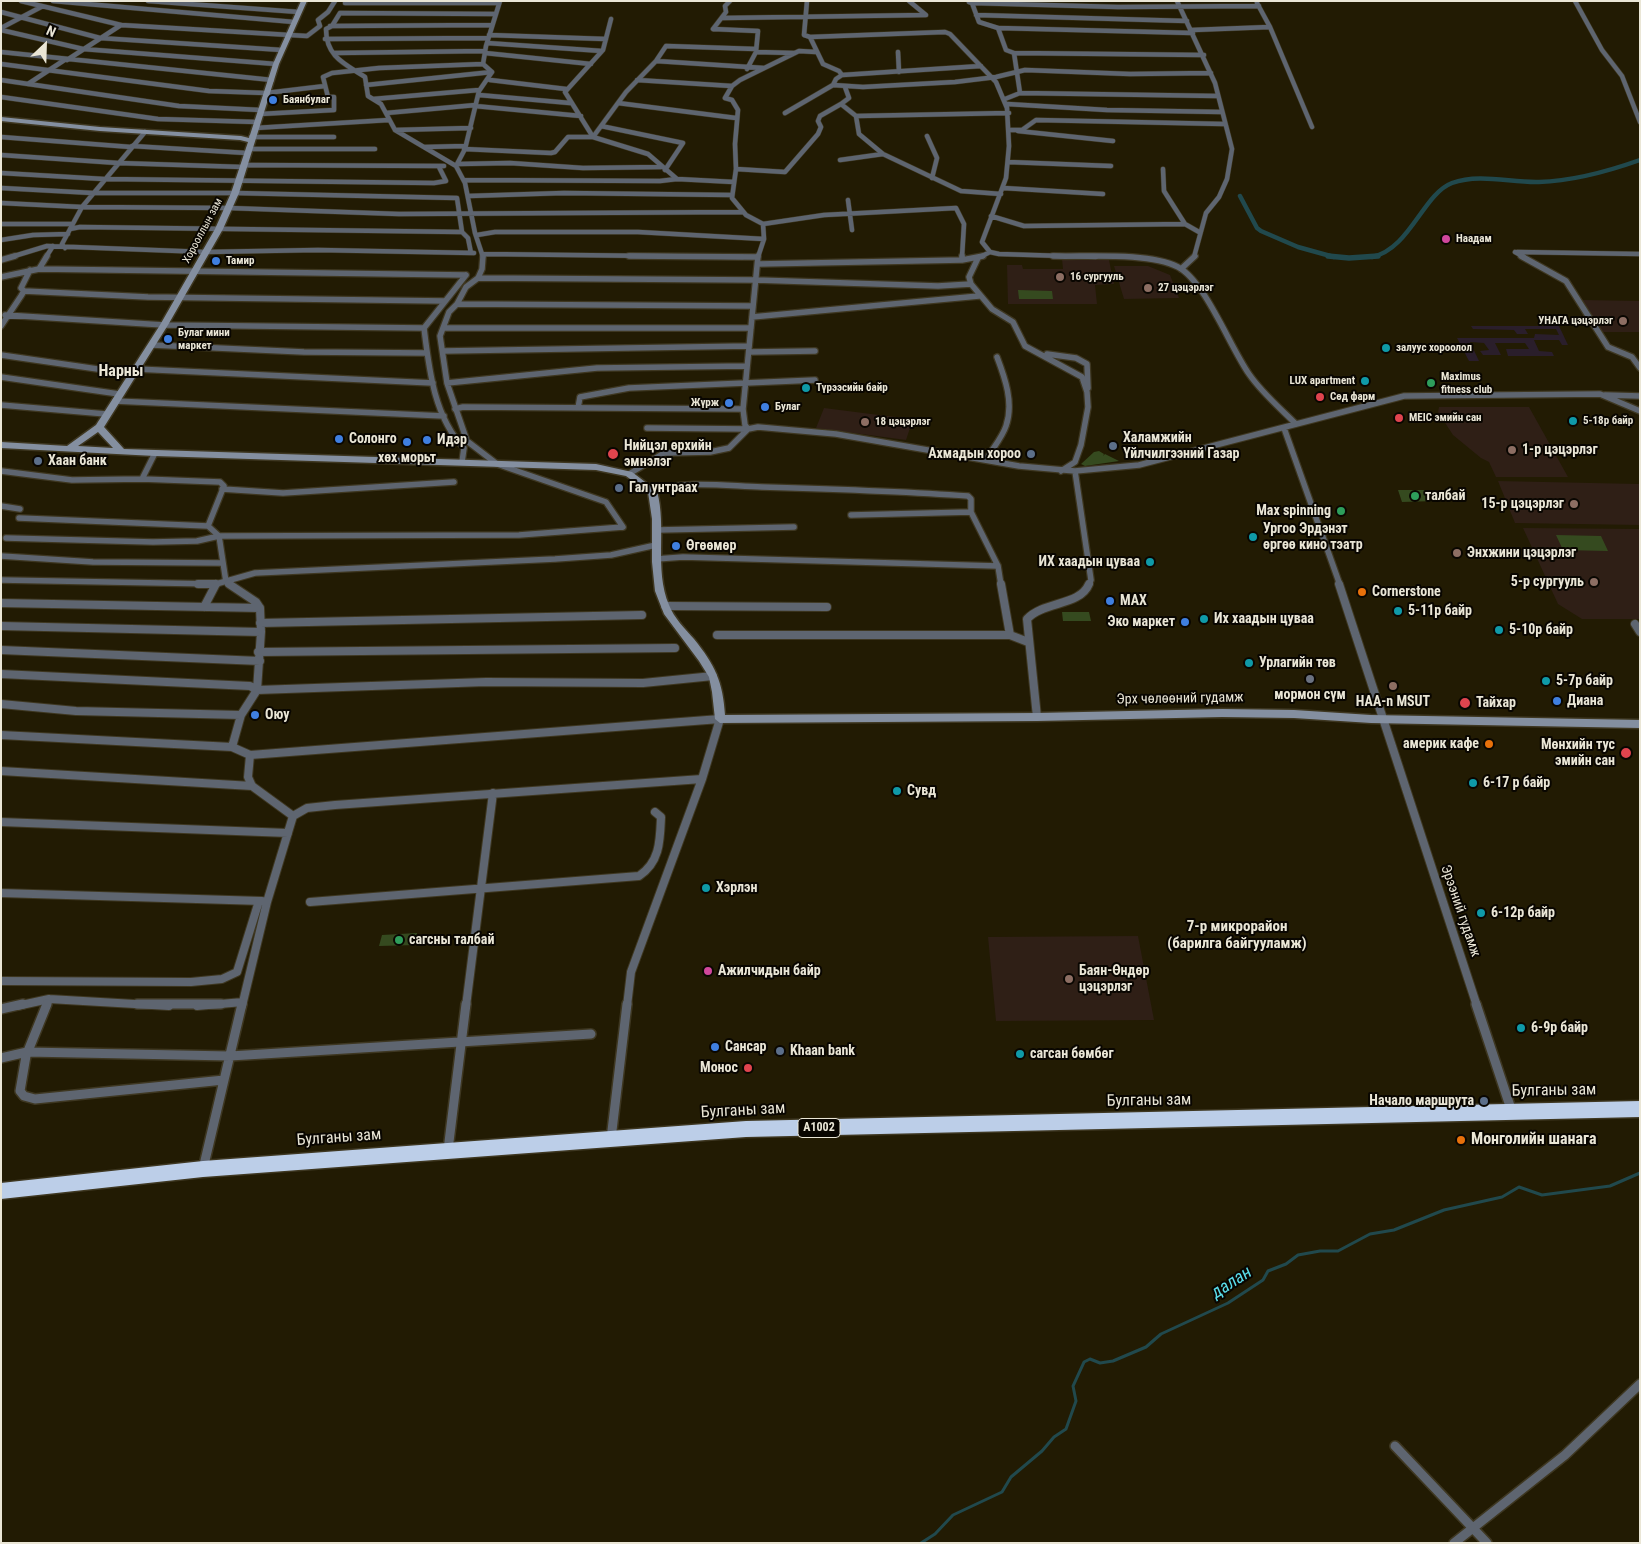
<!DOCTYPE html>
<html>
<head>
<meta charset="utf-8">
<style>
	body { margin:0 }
	#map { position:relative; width:1641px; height:1544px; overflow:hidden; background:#221b03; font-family:"Roboto Condensed",sans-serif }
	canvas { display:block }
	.frame { position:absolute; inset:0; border:2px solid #eae6d6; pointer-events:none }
	.north { position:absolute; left:20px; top:20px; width:50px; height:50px; -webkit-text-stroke:4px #090601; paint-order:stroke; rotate:24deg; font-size:14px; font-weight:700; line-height:20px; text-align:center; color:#eae6d6 }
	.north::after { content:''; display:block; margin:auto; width:18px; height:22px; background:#eae6d6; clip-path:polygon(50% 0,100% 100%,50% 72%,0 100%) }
</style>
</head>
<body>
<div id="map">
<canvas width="1641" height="1544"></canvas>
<div class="frame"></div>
<div class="north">N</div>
</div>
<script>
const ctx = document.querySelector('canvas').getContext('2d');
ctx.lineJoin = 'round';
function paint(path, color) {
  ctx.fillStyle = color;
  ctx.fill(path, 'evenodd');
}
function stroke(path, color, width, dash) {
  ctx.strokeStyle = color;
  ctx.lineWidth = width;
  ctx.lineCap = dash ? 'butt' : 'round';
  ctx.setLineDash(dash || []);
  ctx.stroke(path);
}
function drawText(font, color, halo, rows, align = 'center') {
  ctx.font = font + ' "Roboto Condensed",sans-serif';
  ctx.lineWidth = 4;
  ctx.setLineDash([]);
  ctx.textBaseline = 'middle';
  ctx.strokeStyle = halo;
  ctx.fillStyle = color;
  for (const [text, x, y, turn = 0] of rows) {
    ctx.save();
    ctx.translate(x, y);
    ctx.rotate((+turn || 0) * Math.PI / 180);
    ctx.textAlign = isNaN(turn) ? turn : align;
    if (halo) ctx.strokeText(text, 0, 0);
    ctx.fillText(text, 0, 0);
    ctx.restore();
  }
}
paint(new Path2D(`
	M 1471,326 L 1559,326 L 1568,345 L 1562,345 L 1559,340 L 1534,340 L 1539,351 L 1552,352 L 1554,356 L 1508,356 L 1506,349 L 1529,349 L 1525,343 L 1495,343 L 1501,355 L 1483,355 L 1480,351 L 1489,350 L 1484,343 L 1470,342 L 1479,361 L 1469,361 L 1457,338 L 1534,338 L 1535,334 L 1559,335 L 1556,329 L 1525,329 L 1528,334 L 1517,334 L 1514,330 L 1473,329 Z`), '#2a1e2b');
paint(new Path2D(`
	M 1062,259 L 1109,260 L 1114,284 L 1095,285 L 1097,304 L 1008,304 L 1007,265 L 1022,265 L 1023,269 L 1063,269 Z
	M 1114,266 L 1148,266 L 1170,275 L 1179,298 L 1124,299 Z
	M 1582,300 L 1640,301 L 1640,332 L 1601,332 Z
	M 1439,407 L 1529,407 L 1568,477 L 1496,477 L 1489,462 L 1481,458 L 1453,435 L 1438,412 Z
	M 824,408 L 871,414 L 913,419 L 906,440 L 816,428 Z
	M 1498,481 L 1639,484 L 1640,525 L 1515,523 Z
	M 1523,528 L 1640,529 L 1640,619 L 1582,619 L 1558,604 Z
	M 1138,936 L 1154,1020 L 996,1021 L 988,937 Z`), '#2f1f16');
paint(new Path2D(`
	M 1018,290 L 1052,291 L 1053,299 L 1019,299 Z
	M 1099,451 L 1104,454 L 1103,456 L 1105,454 L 1119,461 L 1085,466 L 1081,464 L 1094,452 Z
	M 1398,490 L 1426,490 L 1435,501 L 1402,502 Z
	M 1556,535 L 1601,536 L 1608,551 L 1563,550 Z
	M 1062,612 L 1089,612 L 1091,621 L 1063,621 Z
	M 417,933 L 416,945 L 379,946 L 382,935 Z`), '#354a1f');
stroke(new Path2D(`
	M 921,1543 L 935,1534 L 953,1515 L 1002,1492 L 1011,1477 L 1042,1451 L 1054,1437 L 1066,1429 L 1076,1401 L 1073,1386 L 1084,1362 L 1090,1359 L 1100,1363 L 1113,1361 L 1146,1347 L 1161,1334 L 1228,1303 L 1263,1280 L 1268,1271 L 1286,1264 L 1298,1255 L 1320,1251 L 1338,1251 L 1370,1234 L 1394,1230 L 1444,1210 L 1502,1197 L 1519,1187 L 1542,1195 L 1610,1186 L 1640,1173`), '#21494d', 3);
stroke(new Path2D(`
	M 1240,196 L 1257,228 L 1261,231 L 1298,247 L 1334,257
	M 1372,257 C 1410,249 1423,194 1452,183 C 1480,173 1511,183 1539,182 C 1573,181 1609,171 1640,160`), '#21494d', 4.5);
stroke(new Path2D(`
	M 1328,256 L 1349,258 L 1378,256`), '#21494d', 5.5);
const streetFar3 = new Path2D(`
	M 21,1 L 121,25 L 307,36 L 320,26 L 318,20 L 328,12 L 335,1
	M 53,1 L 294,22
	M 148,1 L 299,12
	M 807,1 L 804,35 L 810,37 L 945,32 L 950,34 L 996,82 L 1007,108 L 1009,146 L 1006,178 L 982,242 L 990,252 L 999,254 L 1096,257
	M 1177,1 L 1215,83 L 1232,149 L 1227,179 L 1219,197 L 1206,213 L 1194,257
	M 1575,1 L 1602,50 L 1622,76 L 1640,122
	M 969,2 L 972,3 L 979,22 L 998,28 L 1006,50 L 1014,53 L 1020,93
	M 345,3 L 499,3
	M 972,3 L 1118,7 L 1259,6
	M 1257,3 L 1270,27 L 1312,127
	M 1,12 L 100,38 L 282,50
	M 976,15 L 1187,21
	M 722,18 L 926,15 L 909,1
	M 330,26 L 492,25
	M 1,28 L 41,7
	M 998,28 L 1193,33
	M 713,29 L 758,31 L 756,52 L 747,69
	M 713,29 L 726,12 L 725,6 L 730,1
	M 1,30 L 83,49 L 276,64
	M 1192,30 L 1270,27
	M 489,35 L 606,39
	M 325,39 L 488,38
	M 487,43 L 602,51
	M 1,52 L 272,80
	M 756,52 L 794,53
	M 816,52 L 799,51 L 740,80 L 732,86 L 725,98 L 732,100 L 738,110 L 735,144 L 736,169 L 732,198 L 746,215 L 763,224 L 824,215 L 956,208 L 964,224 L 962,257
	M 898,52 L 899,72
	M 334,53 L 485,51
	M 485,53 L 591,64
	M 1014,53 L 1204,55
	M 67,60 L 121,25
	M 656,61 L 764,68
	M 1,64 L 209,91 L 266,93 L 325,86
	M 842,75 L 981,66
	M 1,80 L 179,106 L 261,110
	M 490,80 L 566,89
	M 637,80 L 732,86
	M 28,84 L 66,59
	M 366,85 L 492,72
	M 833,85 L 863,87 L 955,82 L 996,77 L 1025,70 L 1130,74 L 1211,73
	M 845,87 L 849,98 L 841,104 L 856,116 L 859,134 L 883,154 L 961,191 L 1001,194
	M 479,95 L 570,103
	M 1,97 L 158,119 L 257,122
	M 373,99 L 479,90
	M 1005,99 L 1020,93 L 1218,96
	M 618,103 L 736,118
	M 1007,104 L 1107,110 L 1222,112
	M 475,106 L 581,116
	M 386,113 L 476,105
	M 785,113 L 833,85 L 836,79 L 842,75 L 839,71 L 823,64 L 810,37
	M 260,114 L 334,110 L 334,97 L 328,97 L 323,77 L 332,73 L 379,68 L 483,64
	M 856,116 L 1009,113
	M 601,126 L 683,143 L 665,170
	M 255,128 L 389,120
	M 395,130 L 471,128
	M 1010,130 L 1022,130 L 1036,120 L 1224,124
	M 1018,131 L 1113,141
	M 927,136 L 937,158 L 932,178
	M 1,137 L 131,147
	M 251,137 L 334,137
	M 593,137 L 565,92 L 603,50 L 611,19
	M 132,146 L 247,153
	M 425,147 L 465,146
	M 248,149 L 375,149
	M 464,149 L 551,153 L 555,152 L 568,137 L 593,137
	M 1,155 L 118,163 L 243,167
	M 840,160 L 883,154
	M 1008,162 L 1111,166
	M 458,164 L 510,163 L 583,168 L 661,167
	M 243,165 L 444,166
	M 456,166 L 465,149 L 479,91 L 492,72 L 483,64 L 486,46 L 500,1
	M 736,169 L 785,172 L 818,134 L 821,127 L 818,121 L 820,116 L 841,104
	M 1163,169 L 1164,191 L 1185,224 L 1199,232
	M 1,173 L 104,179 L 434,183 L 446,181 L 439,167
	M 464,180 L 660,181 L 677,179
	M 734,182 L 677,179 L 648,154 L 593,137 L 626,92 L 656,61 L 666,46 L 756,49
	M 1,188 L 93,193 L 235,193 L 457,198 L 462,232 L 468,238 L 471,253
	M 1003,188 L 1103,194
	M 468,196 L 564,193 L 732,195
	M 848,200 L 852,230
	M 1,203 L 82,207 L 229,208 L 399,214 L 743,212
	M 991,216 L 1024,226 L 1185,224
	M 1,224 L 72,224
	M 70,229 L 80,227 L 462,232
	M 477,235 L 495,232 L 638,232 L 764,239
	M 1,240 L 33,235 L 68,234
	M 65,248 L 62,244 L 82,207 L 145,132
	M 1515,252 L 1524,257
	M 1517,252 L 1640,254
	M 483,254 L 743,257
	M 11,257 L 47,246 L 205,252 L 318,250 L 474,253
	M 46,257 L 53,246
	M 483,257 L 475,233 L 465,183 L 456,166 L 395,130 L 381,104 L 368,96 L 365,77 C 345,64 326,57 326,29 L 332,26 L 340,13 L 496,14
	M 758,257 L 764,239 L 763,224
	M 980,257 L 990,252`);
const streetFar2 = new Path2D(`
	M 483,256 L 482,269 L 478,278 L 466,287 L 457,304 L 449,312 L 440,336 L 447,383 L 467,441 L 497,464 L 606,502 L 623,527
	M 629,256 L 758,257
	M 1053,256 C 1087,257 1148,252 1178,267 C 1205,281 1230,347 1249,374 C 1262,393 1280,408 1296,424
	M 1521,256 L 1566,281 L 1608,347 L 1632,357 L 1640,368
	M 1,260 L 15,256
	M 962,260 L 962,256
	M 758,264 L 962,260 L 983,256
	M 39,269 L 47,256
	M 1181,269 L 1195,256
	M 1,277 L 39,269 L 466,275
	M 478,278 L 756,280 L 938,286 L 971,284 L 969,277 L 978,258
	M 971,284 L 992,309 L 1013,322 L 1025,346 L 1082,377 L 1087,392 L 1088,407 L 1081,445 L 1075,462 L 1061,471
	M 24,291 L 148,297 L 445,301
	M 457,304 L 753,306
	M 5,315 L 164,325 L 424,328
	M 752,317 L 979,296
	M 1,326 L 21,296 L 24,291 L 21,288 L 30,270
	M 444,328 L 751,328
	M 152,345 L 304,352 L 427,353
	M 443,351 L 749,346
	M 749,352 L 815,351
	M 1047,354 L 1076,358 L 1087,364 L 1088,388
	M 1,355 L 132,374
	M 136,369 L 433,383
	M 1,377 L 119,394
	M 447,383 L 597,368 L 747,366
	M 1605,395 L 1640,396
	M 115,401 L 444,416
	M 1,405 L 106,414
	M 578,408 L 580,397 L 629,388 L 815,380
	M 455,409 L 463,407 L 743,409
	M 647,428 L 748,429
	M 1284,428 L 1340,585
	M 748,429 L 745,425 L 743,409 L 758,256
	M 155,453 L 142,479 L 220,482 L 224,486 L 208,526 L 219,536 L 226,582 L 231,585
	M 986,460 C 992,449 1002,438 1006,426 C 1014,403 1005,378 997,357
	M 462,462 L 464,448 C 434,417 429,369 424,328 L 466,275
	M 1,471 L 72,480 L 142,479
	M 1075,471 L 1091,580 L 1089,585
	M 629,474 L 664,453 L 710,452 L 729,448 L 748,429 L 758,427 L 836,434 L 1019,466 L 1075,471 L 1139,465 L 1404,396 L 1600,394 L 1640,411
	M 222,489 L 283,493 L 454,482
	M 652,491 C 686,480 726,486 762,487 C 831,489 899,491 968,496 L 971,499 L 971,512 L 998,566 L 1001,585
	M 1,506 L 20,509
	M 851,515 L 971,512
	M 19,518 L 208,526
	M 657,530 L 794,527
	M 6,538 L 153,542 L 197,541 L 219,536 L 519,535 L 623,527
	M 1,556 L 93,562 L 223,563
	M 656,559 L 683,557 L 998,566
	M 1,580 L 216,584 L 255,573 L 555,559 L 611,555 L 656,545`);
const streetFar1 = new Path2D(`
	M 198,584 L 216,584
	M 229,584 L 256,602 L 260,608 L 261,632 L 257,690 L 241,715 L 232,747 L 250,755 L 248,777 L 252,786 L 293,816 L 267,902 L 242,1006
	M 1001,584 L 1010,635
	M 1339,584 L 1477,1006
	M 1,603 L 260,608
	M 665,606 L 827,607
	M 204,607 L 216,584
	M 260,623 L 642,615
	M 1635,624 L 1640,632
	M 1,626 L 261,632
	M 717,635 L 1010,635 L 1028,642
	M 1,650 L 260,661
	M 258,652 L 675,648
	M 1,674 L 250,686 L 257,690 L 486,682 L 643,683 L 713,676
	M 1,704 L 76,711 L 241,715
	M 1037,717 L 1027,619 C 1044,601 1080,606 1089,584
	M 1,735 L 232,747
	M 250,755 L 720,719 L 702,779 L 335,805 L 307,808 L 293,816
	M 1,771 L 252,786
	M 1,822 L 288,833
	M 1,893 L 262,901
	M 310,902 L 639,876 C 660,862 660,841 661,817 L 655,812
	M 1,981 L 191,982 L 222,979 L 237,972 L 259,901
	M 49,999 L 169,1006
	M 17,1006 L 49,999 L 46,1006
	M 197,1006 L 243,1002
	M 466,1006 L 493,793
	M 627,1006 L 631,972 L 702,779`);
const street = new Path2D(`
	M 47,1004 L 26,1056 L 20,1091 L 24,1096 L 35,1099 L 224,1080
	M 137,1004 L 221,1004
	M 1476,1004 L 1512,1112
	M 1,1009 L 23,1004
	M 1,1058 L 27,1052 L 230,1056 L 591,1034
	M 611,1139 L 627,1004
	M 448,1150 L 466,1004
	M 203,1169 L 242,1004
	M 1395,1446 L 1487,1543
	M 1454,1543 L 1565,1455 L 1640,1384`);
const secondary = new Path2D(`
	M 301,1 L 307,1 L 279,64 L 239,193 L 223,229 L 168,325 L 104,427 L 124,449 L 596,464 L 632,472 L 657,491 C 667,528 654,569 669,605 C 674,618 685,629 694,639 C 715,665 723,682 725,715 L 1037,713 L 1222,709 L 1294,710 L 1371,715 L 1640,720 L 1640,728 L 1371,723 L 1294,718 L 1222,717 L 1037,721 L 720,723 L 715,719 L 712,692 L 709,677 L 699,661 L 664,614 L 655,591 L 652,562 L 652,519 L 648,492 L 626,476 L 596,470 L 155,456 L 1,448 L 1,442 L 67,446 L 96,425 L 160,325 L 215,229 L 231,193 L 248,142 L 240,140 L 100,131 L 1,121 L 1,117 L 100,127 L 241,136 L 249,138 L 273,64 ZM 98,432 L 113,448 L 78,446 Z`);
const highway = new Path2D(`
	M 1640,1101 L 1640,1117 L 746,1137 L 203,1177 L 1,1199 L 1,1183 L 203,1161 L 746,1121 Z`);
stroke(streetFar3, '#3e3721', 5.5);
stroke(streetFar2, '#3e3721', 8);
stroke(streetFar1, '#3e3721', 10);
stroke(street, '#3e3721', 12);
stroke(secondary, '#3e3721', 3);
stroke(highway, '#3e3721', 3);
stroke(streetFar3, '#5e6570', 4.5);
stroke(streetFar2, '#5e6570', 5.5);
stroke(streetFar1, '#5e6570', 8);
stroke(street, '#5e6570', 9);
paint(secondary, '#848fa0');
paint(highway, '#bccee8');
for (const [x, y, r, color] of [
	[273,100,5,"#3f7fe0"],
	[1446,239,5,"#d1479c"],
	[216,261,5,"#3f7fe0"],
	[1060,277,5,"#8d6e63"],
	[1148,288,5,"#8d6e63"],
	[1623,321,5,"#8d6e63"],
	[168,339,5,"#3f7fe0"],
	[1386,348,5,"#0f9aa8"],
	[1365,381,5,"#0f9aa8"],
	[1431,383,5,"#2e9e5b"],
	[806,388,5,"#0f9aa8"],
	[1320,397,5,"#e0444e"],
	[729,403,5,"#3f7fe0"],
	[765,407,5,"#3f7fe0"],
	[1399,418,5,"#e0444e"],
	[1573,421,5,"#0f9aa8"],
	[865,422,5,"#8d6e63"],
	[339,439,5,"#3f7fe0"],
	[427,440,5,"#3f7fe0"],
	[407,442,5,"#3f7fe0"],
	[1113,446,5,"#5c6f8a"],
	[1512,450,5,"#8d6e63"],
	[613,454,6,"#e0444e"],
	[1031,454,5,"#5c6f8a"],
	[38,461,5,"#5c6f8a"],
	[619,488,5,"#5c6f8a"],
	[1415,496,5,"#2e9e5b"],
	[1574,504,5,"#8d6e63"],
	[1341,511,5,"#2e9e5b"],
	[1253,537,5,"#0f9aa8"],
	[676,546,5,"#3f7fe0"],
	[1457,553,5,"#8d6e63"],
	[1150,562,5,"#0f9aa8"],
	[1594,582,5,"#8d6e63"],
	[1362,592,5,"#e8710a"],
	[1110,601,5,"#3f7fe0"],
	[1398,611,5,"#0f9aa8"],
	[1204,619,5,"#0f9aa8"],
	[1185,622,5,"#3f7fe0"],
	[1499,630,5,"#0f9aa8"],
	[1249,663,5,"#0f9aa8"],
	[1310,679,5,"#6b7280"],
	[1546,681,5,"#0f9aa8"],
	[1393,686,5,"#8d6e63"],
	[1557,701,5,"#3f7fe0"],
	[1465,703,6,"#e0444e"],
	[255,715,5,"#3f7fe0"],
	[1489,744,5,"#e8710a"],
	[1626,753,6,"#e0444e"],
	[1473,783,5,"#0f9aa8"],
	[897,791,5,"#0f9aa8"],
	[706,888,5,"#0f9aa8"],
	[1481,913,5,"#0f9aa8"],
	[399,940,5,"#2e9e5b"],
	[708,971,5,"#d1479c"],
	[1069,979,5,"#8d6e63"],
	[1521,1028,5,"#0f9aa8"],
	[715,1047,5,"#3f7fe0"],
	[780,1051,5,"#5c6f8a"],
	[1020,1054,5,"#0f9aa8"],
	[748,1068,5,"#e0444e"],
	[1484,1101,5,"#5c6f8a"],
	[1461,1140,5,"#e8710a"]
]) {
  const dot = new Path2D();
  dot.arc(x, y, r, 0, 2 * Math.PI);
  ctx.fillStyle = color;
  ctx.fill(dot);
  stroke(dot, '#090601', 2);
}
drawText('bold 11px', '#eae6d6', '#090601', [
	["Баянбулаг",283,100],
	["Наадам",1456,239],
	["Тамир",226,261],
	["16 сургууль",1070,277],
	["27 цэцэрлэг",1158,288],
	["УНАГА цэцэрлэг",1613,321,"right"],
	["Булаг мини",178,333],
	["маркет",178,346],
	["залуус хороолол",1396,348],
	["Maximus",1441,377],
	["fitness club",1441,390],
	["LUX apartment",1355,381,"right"],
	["Түрээсийн байр",816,388],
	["Сөд фарм",1330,397],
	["Жүрж",719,403,"right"],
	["Булаг",775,407],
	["MEIC эмийн сан",1409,418],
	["5-18р байр",1583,421],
	["18 цэцэрлэг",875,422]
], 'left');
drawText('11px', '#eae6d6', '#090601', [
	["Хорооллын зам",203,231,-62]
]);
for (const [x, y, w] of [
	[819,1128,42]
]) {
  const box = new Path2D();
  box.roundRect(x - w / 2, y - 9.5, w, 19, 4);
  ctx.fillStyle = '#090601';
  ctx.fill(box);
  stroke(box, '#eae6d6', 1);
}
drawText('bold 12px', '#eae6d6', null, [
	["A1002",819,1128]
]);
drawText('bold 14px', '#eae6d6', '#090601', [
	["Халамжийн",1123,438],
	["Үйлчилгээний Газар",1123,454],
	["Солонго",349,439],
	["Идэр",437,440],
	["Нийцэл өрхийн",624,446],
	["эмнэлэг",624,462],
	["1-р цэцэрлэг",1522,450],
	["Ахмадын хороо",1021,454,"right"],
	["хөх морьт",407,458,"center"],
	["Хаан банк",48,461],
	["Гал унтраах",629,488],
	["талбай",1425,496],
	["15-р цэцэрлэг",1564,504,"right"],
	["Max spinning",1331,511,"right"],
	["Ургоо Эрдэнэт",1263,529],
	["өргөө кино тэатр",1263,545],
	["Өгөөмөр",686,546],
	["Энхжини цэцэрлэг",1467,553],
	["ИХ хаадын цуваа",1140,562,"right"],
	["5-р сургууль",1584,582,"right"],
	["Cornerstone",1372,592],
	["МАХ",1120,601],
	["5-11р байр",1408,611],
	["Их хаадын цуваа",1214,619],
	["Эко маркет",1175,622,"right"],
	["5-10р байр",1509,630],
	["Урлагийн төв",1259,663],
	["5-7р байр",1556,681],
	["мормон сүм",1310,695,"center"],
	["Диана",1567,701],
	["HAA-n MSUT",1393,702,"center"],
	["Тайхар",1476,703],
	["Оюу",265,715],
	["америк кафе",1479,744,"right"],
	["Мөнхийн тус",1615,745,"right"],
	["эмийн сан",1615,761,"right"],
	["6-17 р байр",1483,783],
	["Сувд",907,791],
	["Хэрлэн",716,888],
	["6-12р байр",1491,913],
	["сагсны талбай",409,940],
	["Ажилчидын байр",718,971],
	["Баян-Өндөр",1079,971],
	["цэцэрлэг",1079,987],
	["6-9р байр",1531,1028],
	["Сансар",725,1047],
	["Khaan bank",790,1051],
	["сагсан бөмбөг",1030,1054],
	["Монос",738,1068,"right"],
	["Начало маршрута",1474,1101,"right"]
], 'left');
drawText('14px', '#eae6d6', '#090601', [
	["Эрх чөлөөний гудамж",1180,699,-1],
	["Эрээний гудамж",1460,911,71]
]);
drawText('bold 15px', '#eae6d6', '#090601', [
	["7-р микрорайон",1237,927],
	["(барилга байгууламж)",1237,944]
]);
drawText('bold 16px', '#eae6d6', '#090601', [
	["Нарны",121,372]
]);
drawText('16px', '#eae6d6', '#090601', [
	["Булганы зам",1554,1091,-1],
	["Булганы зам",1149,1101,-1],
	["Булганы зам",743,1111,-3],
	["Булганы зам",339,1138,-4]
]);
drawText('bold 16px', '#eae6d6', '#090601', [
	["Монголийн шанага",1471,1140]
], 'left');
drawText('italic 18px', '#5addea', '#090601', [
	["далан",1232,1283,-33]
]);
</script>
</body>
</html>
